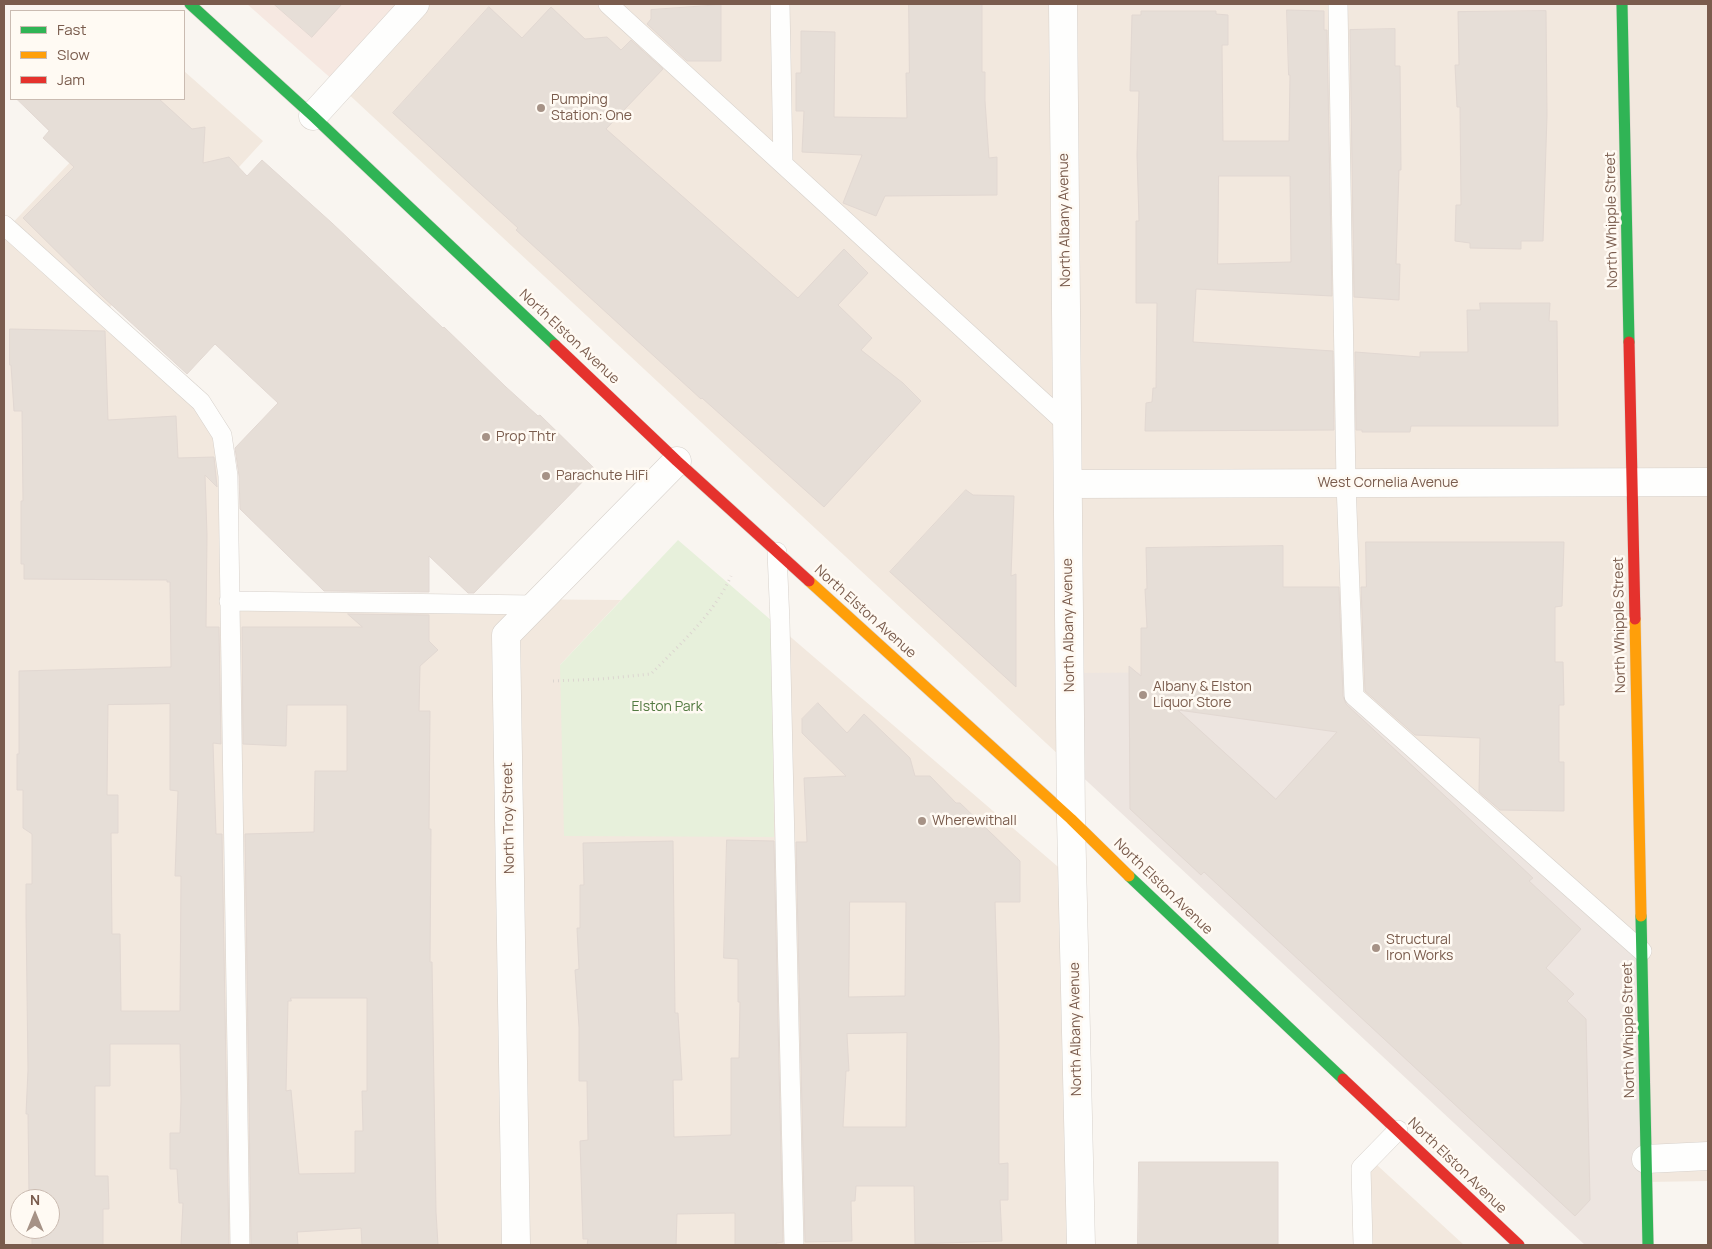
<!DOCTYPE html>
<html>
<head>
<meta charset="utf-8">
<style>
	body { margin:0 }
	#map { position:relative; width:1712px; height:1249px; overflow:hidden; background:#f9f5f0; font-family:Manrope,sans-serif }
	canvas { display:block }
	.frame { position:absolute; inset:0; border:5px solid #7a5c4d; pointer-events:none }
	.legend { position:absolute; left:10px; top:10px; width:175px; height:90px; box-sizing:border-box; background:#fffaf3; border:1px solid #cabbb1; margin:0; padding:6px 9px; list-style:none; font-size:15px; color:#7a5c4d }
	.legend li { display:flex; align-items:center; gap:10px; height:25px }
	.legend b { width:25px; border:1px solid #cabbb1 }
	.north { position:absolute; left:10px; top:1189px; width:50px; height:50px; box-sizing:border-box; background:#fffaf3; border:1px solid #cabbb1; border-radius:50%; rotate:0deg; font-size:14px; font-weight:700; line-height:20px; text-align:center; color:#7a5c4d }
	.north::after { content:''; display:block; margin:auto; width:18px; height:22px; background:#a69286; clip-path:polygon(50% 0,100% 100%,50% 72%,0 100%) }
</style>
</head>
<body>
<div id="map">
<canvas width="1712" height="1249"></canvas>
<div class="frame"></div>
<ul class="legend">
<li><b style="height:6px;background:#30b455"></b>Fast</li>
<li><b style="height:6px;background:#ff9f0a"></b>Slow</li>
<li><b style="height:6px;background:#e5322d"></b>Jam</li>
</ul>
<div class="north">N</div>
</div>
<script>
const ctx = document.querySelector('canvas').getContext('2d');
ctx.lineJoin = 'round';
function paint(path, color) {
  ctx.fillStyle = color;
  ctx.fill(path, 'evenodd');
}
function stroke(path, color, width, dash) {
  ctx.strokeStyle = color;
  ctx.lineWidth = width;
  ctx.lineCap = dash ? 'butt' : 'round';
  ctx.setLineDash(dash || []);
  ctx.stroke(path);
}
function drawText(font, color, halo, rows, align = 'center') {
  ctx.font = font + ' Manrope,sans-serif';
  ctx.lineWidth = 5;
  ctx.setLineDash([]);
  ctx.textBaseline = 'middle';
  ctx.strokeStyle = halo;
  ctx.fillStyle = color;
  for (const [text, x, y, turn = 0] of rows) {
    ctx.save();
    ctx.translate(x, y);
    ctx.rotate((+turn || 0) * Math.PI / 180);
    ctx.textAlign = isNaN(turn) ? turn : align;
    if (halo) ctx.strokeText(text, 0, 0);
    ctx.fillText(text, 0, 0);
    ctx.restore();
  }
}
paint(new Path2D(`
	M 420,4 L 1708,4 L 1708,1181 L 1647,1182 L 1075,770 L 343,89 Z
	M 184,71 L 263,141 L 101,317 L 185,393 L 217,443 L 220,475 L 221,597 L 621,600 L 560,665 L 772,621 L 1078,884 L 1087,1245 L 4,1245 L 4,232 L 130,99 L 184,99 ZM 20,1199 L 50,1199 L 50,1229 L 20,1229 Z
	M 1365,1154 L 1464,1245 L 1357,1245 Z`), '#f2e8de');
paint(new Path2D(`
	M 247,4 L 420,4 L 343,89 Z`), '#f6e8e1');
paint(new Path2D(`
	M 1357,671 L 1357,694 L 1642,951 L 1651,1245 L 1585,1245 L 1075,770 L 1073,673 Z`), '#ede5e0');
paint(new Path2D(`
	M 678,540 L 772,621 L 774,837 L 564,836 L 560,665 Z`), '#e7f0db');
const building = new Path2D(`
	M 274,4 L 342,4 L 312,37 Z
	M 909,4 L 982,4 L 982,72 L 985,72 L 985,101 L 989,158 L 997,157 L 997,195 L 885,196 L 876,216 L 843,203 L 862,155 L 802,152 L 804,111 L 796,111 L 796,73 L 801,73 L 801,31 L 835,32 L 834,117 L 907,118 L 906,73 L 909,73 Z
	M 721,5 L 721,61 L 687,61 L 647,24 L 651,19 L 651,10 Z
	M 489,7 L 522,38 L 551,7 L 585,39 L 607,37 L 621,50 L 631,40 L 663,69 L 606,129 L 798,298 L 844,249 L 868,273 L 838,305 L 872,338 L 861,350 L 903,383 L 921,401 L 824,507 L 702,398 L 701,399 L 516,230 L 518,228 L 393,113 Z
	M 1287,10 L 1324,11 L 1324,30 L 1327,30 L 1332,296 L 1196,289 L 1193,342 L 1333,351 L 1334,430 L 1145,431 L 1146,403 L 1152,402 L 1153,388 L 1156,388 L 1157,303 L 1136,303 L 1136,221 L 1139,221 L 1137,155 L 1139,91 L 1130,91 L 1132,15 L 1141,15 L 1141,11 L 1216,11 L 1216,14 L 1228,15 L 1228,45 L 1222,45 L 1223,141 L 1289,141 L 1290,75 L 1289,75 ZM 1219,176 L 1290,176 L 1291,262 L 1218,264 Z
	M 1546,11 L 1547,115 L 1543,241 L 1521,241 L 1521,249 L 1470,248 L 1470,243 L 1455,241 L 1456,205 L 1461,205 L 1460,107 L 1457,107 L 1455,65 L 1459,65 L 1458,12 Z
	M 1395,29 L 1395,66 L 1400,66 L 1401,170 L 1399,170 L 1396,264 L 1400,264 L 1399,300 L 1354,297 L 1350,30 Z
	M 17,99 L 159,99 L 192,129 L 205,127 L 203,163 L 229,157 L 247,176 L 262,160 L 332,223 L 443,328 L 444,327 L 506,387 L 538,416 L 540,415 L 595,469 L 474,593 L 468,593 L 429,556 L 429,592 L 324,591 L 240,509 L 239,476 L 235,448 L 278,403 L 215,344 L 187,374 L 102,296 L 23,218 L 74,167 L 43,138 L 49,131 Z
	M 1480,303 L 1550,303 L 1549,321 L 1557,321 L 1558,426 L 1411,426 L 1410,432 L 1362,432 L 1362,430 L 1356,430 L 1355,352 L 1420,357 L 1420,352 L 1468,352 L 1467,310 L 1480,310 Z
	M 10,329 L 105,331 L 108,420 L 176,416 L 178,458 L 214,457 L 217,487 L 205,475 L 207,535 L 206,627 L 219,627 L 221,744 L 213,743 L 216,834 L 222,834 L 229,1245 L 181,1245 L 183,1203 L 179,1203 L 177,1169 L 170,1169 L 170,1133 L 180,1133 L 181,1100 L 180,1044 L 110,1044 L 110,1086 L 95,1086 L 95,1176 L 108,1176 L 109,1209 L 103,1209 L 103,1245 L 32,1245 L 32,1229 L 50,1229 L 50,1199 L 33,1199 L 33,1196 L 29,1196 L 28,1114 L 26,1114 L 28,1070 L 26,914 L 26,884 L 32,884 L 32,834 L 23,828 L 23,790 L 17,790 L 17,754 L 19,754 L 19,671 L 171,667 L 170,582 L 167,582 L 167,580 L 24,579 L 24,564 L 21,564 L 21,501 L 23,501 L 22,411 L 14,411 L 11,365 L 10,365 ZM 170,704 L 170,790 L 178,791 L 175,876 L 181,876 L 180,1011 L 121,1011 L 120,934 L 112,934 L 111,833 L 118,833 L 118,795 L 107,795 L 108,705 Z
	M 966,490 L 973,495 L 1014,496 L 1011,576 L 1016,574 L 1016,687 L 890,572 Z
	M 1366,542 L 1564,542 L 1562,606 L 1555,607 L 1555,662 L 1563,662 L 1564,705 L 1559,705 L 1559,762 L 1564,762 L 1564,811 L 1500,810 L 1479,792 L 1480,738 L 1415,735 L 1365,691 L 1361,587 L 1366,587 Z
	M 1283,546 L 1283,587 L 1339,587 L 1343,696 L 1346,704 L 1533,878 L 1529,881 L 1581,929 L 1546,968 L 1574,994 L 1567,1001 L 1586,1019 L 1590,1200 L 1575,1216 L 1204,872 L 1201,875 L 1130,809 L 1129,666 L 1141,676 L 1141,628 L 1147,628 L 1145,589 L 1147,589 L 1146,548 ZM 1178,710 L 1337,732 L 1276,799 Z
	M 348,614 L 429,615 L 429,641 L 438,650 L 420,666 L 419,711 L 430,711 L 429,829 L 431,829 L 430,962 L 432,962 L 436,1212 L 438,1245 L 362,1245 L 361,1228 L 297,1232 L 298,1245 L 251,1245 L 245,834 L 314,832 L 315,771 L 347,771 L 347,705 L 287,705 L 286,746 L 243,744 L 242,627 L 362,627 ZM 291,998 L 367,998 L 367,1091 L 362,1091 L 363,1131 L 355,1131 L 355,1173 L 299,1174 L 291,1090 L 286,1091 L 288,1001 L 291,1001 Z
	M 818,703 L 847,733 L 864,714 L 910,758 L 915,776 L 930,776 L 956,803 L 960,803 L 1020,861 L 1020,902 L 995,902 L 999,1038 L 999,1164 L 1008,1163 L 1008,1200 L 1000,1200 L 1002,1241 L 915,1244 L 914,1186 L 856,1186 L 855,1201 L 851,1201 L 852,1241 L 805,1242 L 796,842 L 807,842 L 804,778 L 846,776 L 802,733 L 802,719 ZM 850,902 L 906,902 L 905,996 L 849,997 ZM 907,1033 L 906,1127 L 843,1127 L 846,1071 L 849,1071 L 847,1034 Z
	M 727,840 L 774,841 L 783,1242 L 776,1243 L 776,1245 L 735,1245 L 735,1213 L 677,1214 L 676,1245 L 587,1245 L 588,1239 L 583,1239 L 580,1141 L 588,1140 L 587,1081 L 579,1081 L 579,1027 L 575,970 L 579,969 L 577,928 L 580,928 L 580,885 L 584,885 L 583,843 L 673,841 L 675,1013 L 678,1013 L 682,1080 L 673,1080 L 674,1137 L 731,1135 L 731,1058 L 739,1058 L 740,1002 L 738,1002 L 738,959 L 724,958 Z
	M 1139,1162 L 1278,1162 L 1278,1244 L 1138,1244 Z`);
paint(building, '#e6ded7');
stroke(building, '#e2d8d2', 1);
const lane = new Path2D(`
	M 608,4 L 1067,424
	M 780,4 L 783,164
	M 1338,4 L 1346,483 L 1354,696 L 1642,951
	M 4,225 L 201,402 L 222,435 L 228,476 L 240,1245
	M 777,552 L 780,622 L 794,1245
	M 229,601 L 536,605
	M 1363,1245 L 1361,1168 L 1398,1130`);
const street = new Path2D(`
	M 1063,4 L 1071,819 L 1081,1245
	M 313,116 L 415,4
	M 1068,484 L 1708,482
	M 1646,1159 L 1708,1156
	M 516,1245 L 506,635 L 677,461`);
const fast = new Path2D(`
	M 190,4 L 313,116 L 555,345
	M 1622,4 L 1629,342
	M 1129,876 L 1343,1079
	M 1641,916 L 1648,1245`);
const slow = new Path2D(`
	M 809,581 L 1071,819 L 1129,876
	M 1635,619 L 1641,916`);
const jam = new Path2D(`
	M 1629,342 L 1635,619
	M 555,345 L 677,461 L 809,581
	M 1343,1079 L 1519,1245`);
stroke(lane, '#d7d1cb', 20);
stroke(street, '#d7d1cb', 29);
stroke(fast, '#d9d2cb', 12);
stroke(slow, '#d9d2cb', 12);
stroke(jam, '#d9d2cb', 12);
stroke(new Path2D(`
	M 553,681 L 601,679 L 651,674 C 680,644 714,614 731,576`), '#dcd5d0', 3, [1, 4]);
stroke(lane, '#fefefd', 19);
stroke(street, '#fefefd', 28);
stroke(fast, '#30b455', 11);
stroke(slow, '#ff9f0a', 11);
stroke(jam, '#e5322d', 11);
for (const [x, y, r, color] of [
	[541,108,5,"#a69286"],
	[486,437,5,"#a69286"],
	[546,476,5,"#a69286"],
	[1143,695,5,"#a69286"],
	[922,821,5,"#a69286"],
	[1376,948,5,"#a69286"]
]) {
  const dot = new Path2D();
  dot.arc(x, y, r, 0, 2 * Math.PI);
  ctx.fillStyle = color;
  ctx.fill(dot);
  stroke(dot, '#fffaf3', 2);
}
drawText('14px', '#7a5c4d', '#fffaf3', [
	["Pumping",551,100],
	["Station: One",551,116],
	["Prop Thtr",496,437],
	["Parachute HiFi",556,476],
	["Albany & Elston",1153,687],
	["Liquor Store",1153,703],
	["Wherewithall",932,821],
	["Structural",1386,940],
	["Iron Works",1386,956]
], 'left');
drawText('14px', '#7a5c4d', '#fffaf3', [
	["North Albany Avenue",1065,220,-91],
	["North Whipple Street",1612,220,-91],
	["North Elston Avenue",569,337,43],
	["West Cornelia Avenue",1388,483],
	["North Elston Avenue",865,612,42],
	["North Albany Avenue",1069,625,-91],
	["North Whipple Street",1620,625,-91],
	["North Troy Street",509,818,-91],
	["North Elston Avenue",1163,887,44],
	["North Albany Avenue",1076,1029,-91],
	["North Whipple Street",1629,1030,-91],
	["North Elston Avenue",1457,1166,44]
]);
drawText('14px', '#537a41', '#fffaf3', [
	["Elston Park",667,707]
]);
</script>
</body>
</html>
